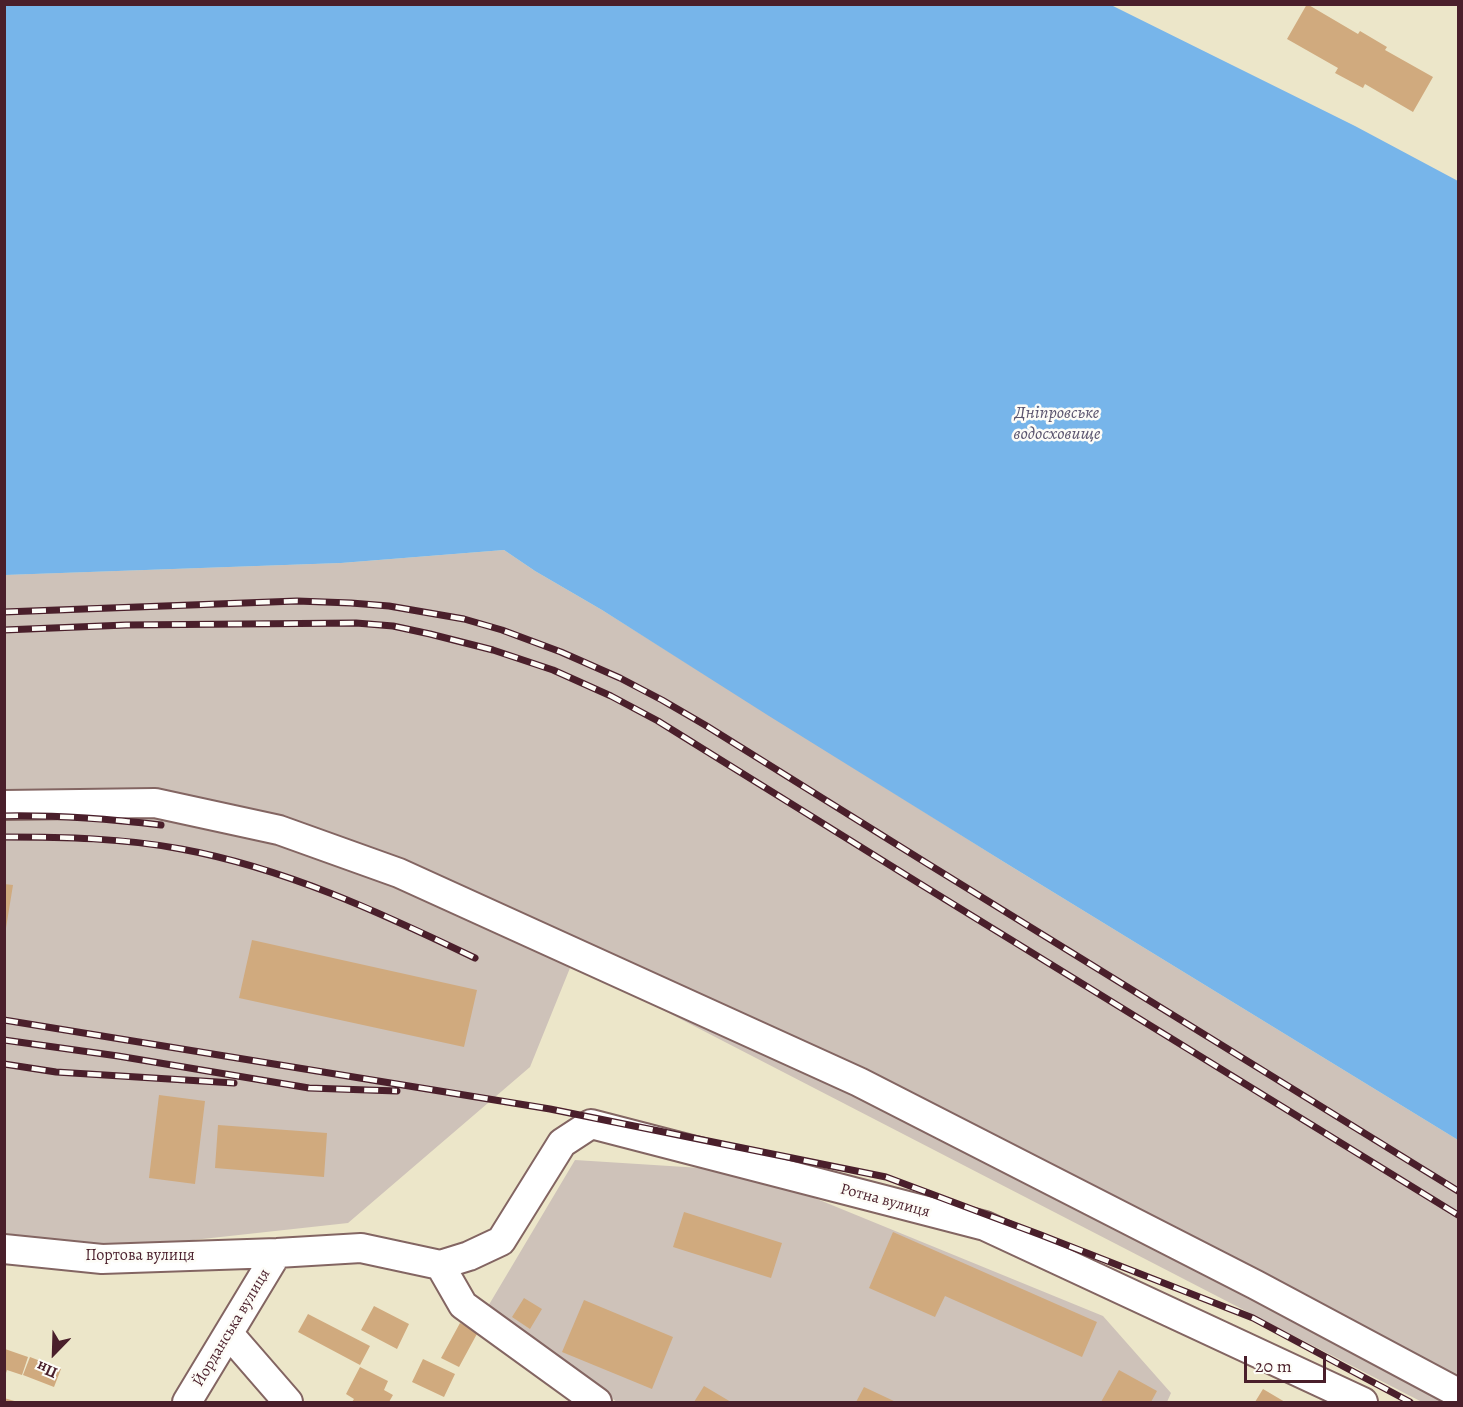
<!DOCTYPE html>
<html>
<head>
<meta charset="utf-8">
<style>
	body { margin:0 }
	#map { position:relative; width:1463px; height:1407px; overflow:hidden; background:#ece6c9; font-family:Alegreya,serif }
	canvas { display:block }
	.frame { position:absolute; inset:0; border:6px solid #4a1f2b; pointer-events:none }
	.north { position:absolute; left:24px; top:1323px; width:60px; height:60px; -webkit-text-stroke:4px #fdfcf7; paint-order:stroke; rotate:203deg; font-size:16px; font-weight:700; line-height:24px; text-align:center; color:#4a1f2b }
	.north::after { content:''; display:block; margin:auto; width:21px; height:27px; background:#4a1f2b; clip-path:polygon(50% 0,100% 100%,50% 72%,0 100%) }
	.scale { position:absolute; left:1244px; top:1356px; width:82px; height:27px; box-sizing:border-box; border:3px solid #4a1f2b; border-top:0; padding-left:8px; font-size:18px; line-height:21px; white-space:nowrap; color:#4a1f2b; -webkit-text-stroke:4px #fdfcf7; paint-order:stroke }
</style>
</head>
<body>
<div id="map">
<canvas width="1463" height="1407"></canvas>
<div class="frame"></div>
<div class="north">Пн</div>
<div class="scale">20 m</div>
</div>
<script>
const ctx = document.querySelector('canvas').getContext('2d');
ctx.lineJoin = 'round';
function paint(path, color) {
  ctx.fillStyle = color;
  ctx.fill(path, 'evenodd');
}
function stroke(path, color, width, dash) {
  ctx.strokeStyle = color;
  ctx.lineWidth = width;
  ctx.lineCap = dash ? 'butt' : 'round';
  ctx.setLineDash(dash || []);
  ctx.stroke(path);
}
function drawText(font, color, halo, rows, align = 'center') {
  ctx.font = font + ' Alegreya,serif';
  ctx.lineWidth = 5;
  ctx.setLineDash([]);
  ctx.textBaseline = 'middle';
  ctx.strokeStyle = halo;
  ctx.fillStyle = color;
  for (const [text, x, y, turn = 0] of rows) {
    ctx.save();
    ctx.translate(x, y);
    ctx.rotate((+turn || 0) * Math.PI / 180);
    ctx.textAlign = isNaN(turn) ? turn : align;
    if (halo) ctx.strokeText(text, 0, 0);
    ctx.fillText(text, 0, 0);
    ctx.restore();
  }
}
paint(new Path2D(`
	M 504,550 L 535,571 L 602,610 L 1004,862 L 1458,1140 L 1458,1402 L 1422,1402 L 572,963 L 530,1067 L 348,1223 L 111,1249 L 5,1233 L 4,575 L 341,563 Z
	M 575,1160 L 701,1168 L 773,1181 L 1103,1316 L 1171,1393 L 1167,1402 L 617,1402 L 487,1308 Z`), '#cec2b9');
paint(new Path2D(`
	M 4,5 L 1111,5 L 1355,126 L 1458,181 L 1458,1140 L 1004,862 L 769,716 L 602,610 L 535,571 L 504,550 L 341,563 L 5,575 Z`), '#77b5ea');
paint(new Path2D(`
	M 1307,4 L 1358,34 L 1360,31 L 1387,47 L 1385,50 L 1433,77 L 1413,112 L 1365,84 L 1363,88 L 1335,73 L 1338,68 L 1287,39 Z
	M 4,884 L 13,885 L 6,928 L 4,928 Z
	M 252,940 L 477,990 L 464,1047 L 239,998 Z
	M 159,1095 L 205,1101 L 195,1184 L 149,1178 Z
	M 218,1125 L 327,1133 L 324,1177 L 215,1168 Z
	M 684,1212 L 782,1243 L 771,1278 L 673,1247 Z
	M 893,1232 L 1097,1322 L 1082,1357 L 945,1296 L 935,1317 L 869,1288 Z
	M 524,1298 L 542,1309 L 530,1329 L 512,1317 Z
	M 584,1300 L 673,1337 L 652,1389 L 562,1352 Z
	M 374,1306 L 409,1324 L 397,1349 L 361,1330 Z
	M 308,1314 L 370,1346 L 360,1365 L 298,1332 Z
	M 460,1323 L 478,1332 L 459,1367 L 441,1358 Z
	M 5,1349 L 28,1357 L 22,1375 L 7,1370 L 5,1376 Z
	M 30,1357 L 61,1369 L 54,1387 L 23,1375 Z
	M 423,1359 L 455,1374 L 444,1397 L 412,1382 Z
	M 360,1367 L 388,1381 L 384,1390 L 393,1395 L 389,1402 L 352,1402 L 354,1399 L 346,1394 Z
	M 1119,1370 L 1157,1391 L 1151,1402 L 1101,1402 Z
	M 704,1386 L 731,1402 L 694,1402 Z
	M 864,1387 L 896,1402 L 856,1402 Z
	M 1263,1389 L 1285,1402 L 1255,1402 Z
	M 4,1398 L 18,1402 L 4,1402 Z`), '#d0aa7e');
const minor = new Path2D(`
	M 4,805 L 155,803 L 279,830 L 399,873 L 859,1082 L 1256,1285 L 1458,1393
	M 4,1249 L 102,1259 L 277,1253 L 361,1248 L 440,1265 L 463,1305 L 597,1402
	M 440,1265 L 469,1256 L 501,1241 L 562,1143 L 591,1124 L 985,1226 L 1363,1402
	M 229,1334 L 288,1402
	M 187,1402 L 277,1253`);
stroke(minor, '#836562', 32);
stroke(minor, '#fff', 28);
const rail = new Path2D(`
	M 4,612 L 297,601 L 351,603 L 389,606 L 464,619 L 502,630 L 561,652 L 620,678 L 662,700 L 705,725 L 928,864 L 1458,1191
	M 4,630 L 126,625 L 356,623 L 393,626 L 430,634 L 493,650 L 553,670 L 611,696 L 658,721 L 917,882 L 1458,1215
	M 4,816 C 57,815 109,819 161,825
	M 4,837 C 64,837 123,838 181,849 C 285,868 381,913 475,958
	M 4,1020 L 550,1109 L 886,1177 L 1041,1235 L 1253,1318 L 1410,1402
	M 4,1040 L 118,1056 L 309,1088 L 397,1091
	M 4,1064 L 56,1072 L 234,1083`);
stroke(rail, '#4a1f2b', 7);
stroke(rail, '#fdfcf7', 4.5, [14]);
drawText('16px', '#4a1f2b', '#fdfcf7', [
	["Ротна вулиця",885,1201,15],
	["Портова вулиця",140,1256],
	["Йорданська вулиця",232,1328,-59]
]);
drawText('italic 18px', '#5a546e', '#fdfcf7', [
	["Дніпровське",1057,414],
	["водосховище",1057,435]
]);
</script>
</body>
</html>
